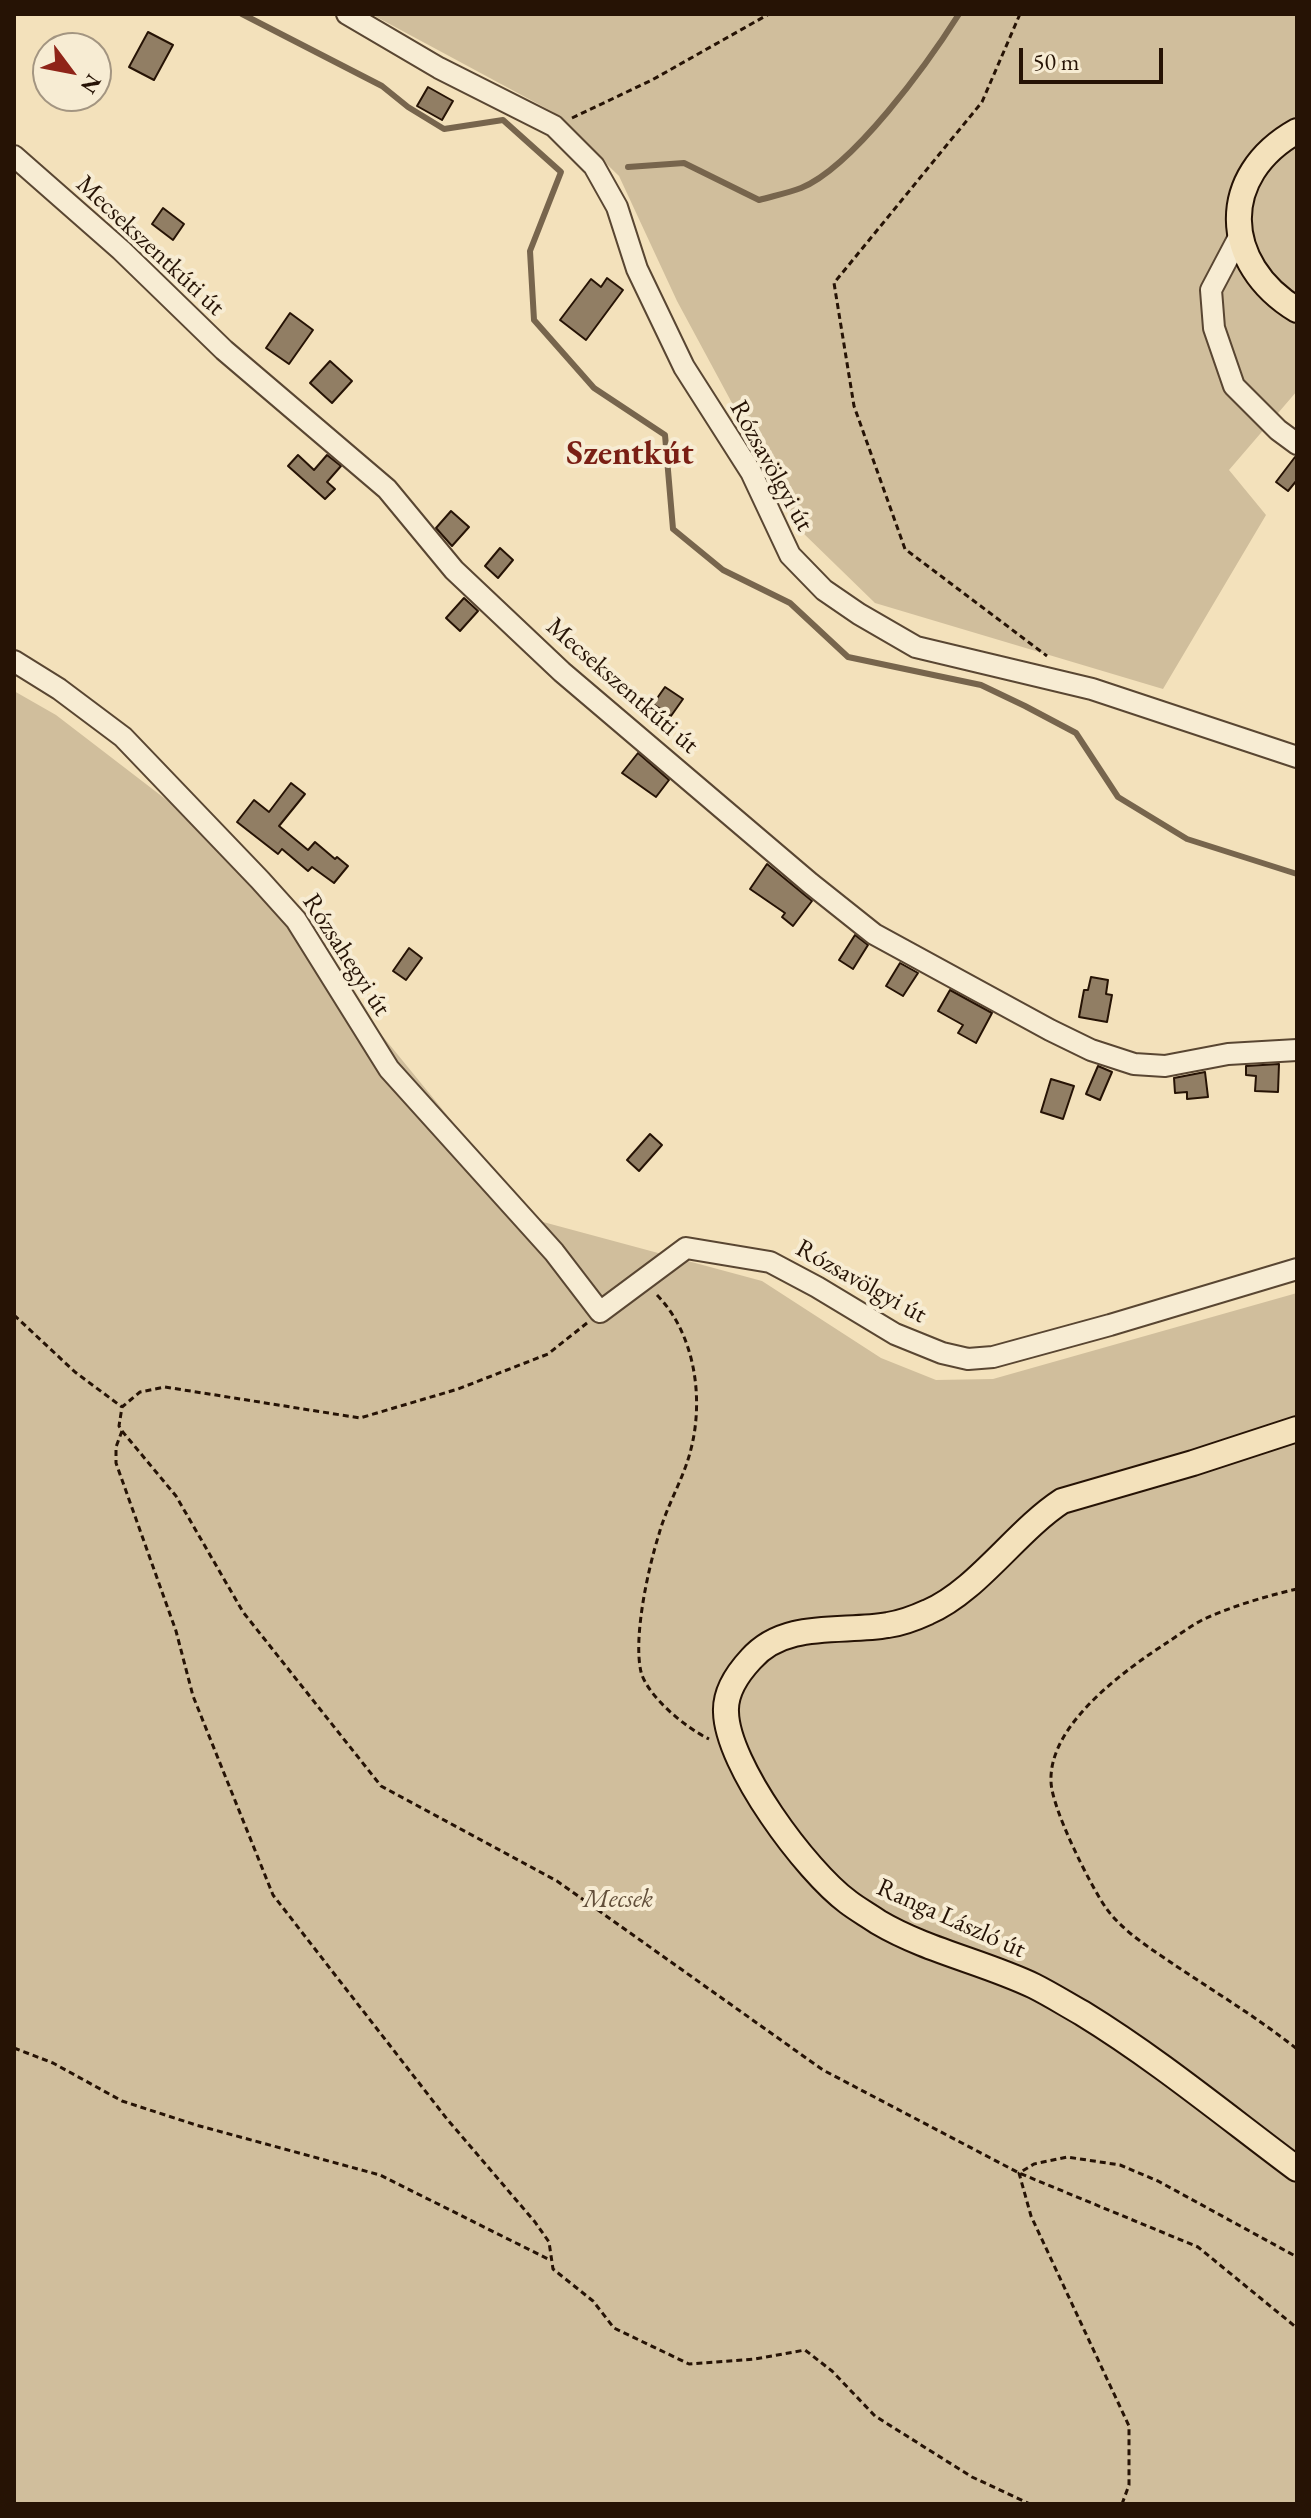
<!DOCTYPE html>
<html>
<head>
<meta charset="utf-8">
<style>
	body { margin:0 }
	#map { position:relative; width:1311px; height:2518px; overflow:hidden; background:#f3e1bb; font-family:"EB Garamond",serif }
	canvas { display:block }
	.frame { position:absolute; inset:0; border:16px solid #261305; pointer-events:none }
	.north { position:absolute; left:32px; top:32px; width:80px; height:80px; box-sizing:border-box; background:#f7ecd3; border:2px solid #a39581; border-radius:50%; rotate:122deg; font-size:22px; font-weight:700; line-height:32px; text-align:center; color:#261305 }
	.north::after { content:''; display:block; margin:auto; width:28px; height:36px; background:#8f2418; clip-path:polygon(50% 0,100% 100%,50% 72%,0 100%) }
	.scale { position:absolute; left:1019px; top:48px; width:144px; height:36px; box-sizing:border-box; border:4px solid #261305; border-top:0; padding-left:10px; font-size:24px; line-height:28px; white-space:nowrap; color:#261305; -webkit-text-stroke:6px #f7ecd3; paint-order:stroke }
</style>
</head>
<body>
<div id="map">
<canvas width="1311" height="2518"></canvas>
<div class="frame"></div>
<div class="north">N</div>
<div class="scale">50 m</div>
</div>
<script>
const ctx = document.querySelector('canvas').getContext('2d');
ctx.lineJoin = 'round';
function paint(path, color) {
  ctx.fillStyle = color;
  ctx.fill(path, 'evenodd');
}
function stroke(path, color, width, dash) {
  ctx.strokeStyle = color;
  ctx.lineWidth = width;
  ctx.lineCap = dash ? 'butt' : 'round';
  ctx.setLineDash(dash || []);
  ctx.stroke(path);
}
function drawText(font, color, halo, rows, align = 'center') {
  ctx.font = font + ' "EB Garamond",serif';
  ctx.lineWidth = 8;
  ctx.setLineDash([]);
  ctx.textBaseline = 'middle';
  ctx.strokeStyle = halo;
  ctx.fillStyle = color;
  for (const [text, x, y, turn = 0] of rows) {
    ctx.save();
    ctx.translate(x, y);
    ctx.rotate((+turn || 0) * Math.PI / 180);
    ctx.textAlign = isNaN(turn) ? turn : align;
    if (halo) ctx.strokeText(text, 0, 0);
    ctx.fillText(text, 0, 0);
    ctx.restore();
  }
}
paint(new Path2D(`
	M 371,14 L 1297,14 L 1297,391 L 1229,470 L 1266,515 L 1163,689 L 875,603 L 801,531 L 677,301 L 619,176 L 553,112 Z
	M 14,691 L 56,715 L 228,847 L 532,1219 L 762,1281 L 881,1358 L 936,1380 L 993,1379 L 1297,1293 L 1297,2504 L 14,2504 Z`), '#d0be9c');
stroke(new Path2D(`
	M 242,14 L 382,86 L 408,107 L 444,129 L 503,120 L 561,172 L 530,251 L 534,320 L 594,388 L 665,435 L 673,529 L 723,570 L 790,603 L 848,657 L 981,685 L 1025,706 L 1076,733 L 1118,797 L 1187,839 L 1297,874
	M 628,167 L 684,163 L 759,200 C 773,196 788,193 801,188 C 853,167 928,63 959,14`), '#77654d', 6);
const building = new Path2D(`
	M 148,32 L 173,45 L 154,80 L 129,67 Z
	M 428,87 L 453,101 L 442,120 L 417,106 Z
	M 163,208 L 184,224 L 173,240 L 152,224 Z
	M 607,278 L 623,290 L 586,340 L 560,320 L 591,279 L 601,287 Z
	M 290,313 L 313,330 L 289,364 L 266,348 Z
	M 330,361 L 352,381 L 332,403 L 310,383 Z
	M 298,455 L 314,470 L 327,455 L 341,466 L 327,482 L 335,489 L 325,499 L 288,466 Z
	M 1295,457 L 1297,457 L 1297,480 L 1288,491 L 1276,482 Z
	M 451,511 L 469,527 L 452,546 L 436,528 Z
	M 500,548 L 513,560 L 498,578 L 485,566 Z
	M 464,598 L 478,611 L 460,631 L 446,618 Z
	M 665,687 L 683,699 L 671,716 L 653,704 Z
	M 638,753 L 669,780 L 656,797 L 622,773 Z
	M 291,783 L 305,794 L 279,826 L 308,850 L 315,842 L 335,859 L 337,857 L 348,866 L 334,883 L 312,867 L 308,871 L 282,849 L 278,854 L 237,822 L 254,800 L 269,812 Z
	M 767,864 L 812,901 L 793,926 L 782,917 L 785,913 L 750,889 Z
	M 855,935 L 868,945 L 853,969 L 839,960 Z
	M 409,948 L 422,958 L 406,980 L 393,971 Z
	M 900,963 L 918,973 L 903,996 L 886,986 Z
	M 1091,977 L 1108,980 L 1106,994 L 1112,995 L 1107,1022 L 1079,1017 L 1084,990 L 1088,990 Z
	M 950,990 L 992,1013 L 976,1043 L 958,1033 L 963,1025 L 938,1011 Z
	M 1279,1064 L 1278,1092 L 1255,1091 L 1256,1076 L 1246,1075 L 1246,1066 Z
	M 1098,1066 L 1112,1072 L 1100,1100 L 1086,1094 Z
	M 1205,1072 L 1208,1097 L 1187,1099 L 1187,1092 L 1175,1093 L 1174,1078 Z
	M 1051,1079 L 1074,1086 L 1063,1119 L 1041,1112 Z
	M 650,1134 L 662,1145 L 639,1171 L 627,1160 Z`);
paint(building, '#917e64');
stroke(building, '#261305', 2);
const minor = new Path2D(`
	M 347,14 L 439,68 L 554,126 L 594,166 L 617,207 L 637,269 L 684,367 L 751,472 L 790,555 L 824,590 L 859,614 L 916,647 L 1092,689 L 1297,757
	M 14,156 L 121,250 L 224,350 L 387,489 L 454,570 L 562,672 L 810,883 L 874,934 L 1050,1030 L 1091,1050 L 1134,1064 L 1165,1066 L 1228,1054 L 1297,1050
	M 1240,235 L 1211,290 L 1214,328 L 1234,386 L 1278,430 L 1297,444
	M 14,661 L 59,689 L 123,737 L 260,880 L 296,920 L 389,1069 L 554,1252 L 600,1312 L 686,1248 L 770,1262 L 817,1287 L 895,1334 L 942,1353 L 968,1359 L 993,1357 L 1110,1325 L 1297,1269`);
const major = new Path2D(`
	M 1297,131 C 1218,175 1221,264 1297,310
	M 1297,1429 L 1193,1463 L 1062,1501 C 1016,1531 977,1591 928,1612 C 915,1618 902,1623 888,1625 C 843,1633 785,1620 751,1659 C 738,1673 725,1692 726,1712 C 727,1765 806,1871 848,1902 C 857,1909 868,1915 878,1922 C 927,1951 984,1962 1034,1986 C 1050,1994 1066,2004 1082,2013 C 1157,2059 1226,2116 1297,2169`);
stroke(minor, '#594632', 24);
stroke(major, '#261305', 28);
stroke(new Path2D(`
	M 1020,14 L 982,102 L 834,283 L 854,406 L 905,549 L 1047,656
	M 572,118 L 652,80 L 769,14
	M 657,1295 C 695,1334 704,1398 691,1449 C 684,1478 667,1505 659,1534 C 648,1569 633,1637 641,1672 C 648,1697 686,1728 709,1739
	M 14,1315 L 75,1372 L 122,1407
	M 587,1323 L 548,1354 L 458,1389 L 360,1418 L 165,1387 L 140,1392 L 122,1407 L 119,1426 L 122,1431 L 116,1447 L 116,1463 L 176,1631 L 193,1696 L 273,1895 L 447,2119 L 535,2222 L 549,2242 L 553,2269 L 593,2301 L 614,2328 L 689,2364 L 755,2359 L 805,2350 L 832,2371 L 875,2416 L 972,2477 L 1030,2504
	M 122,1431 L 176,1496 L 243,1612 L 381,1786 L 557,1881 L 823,2070 L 1019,2173 L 1198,2247 L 1297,2328
	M 1297,1589 C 1266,1596 1233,1606 1204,1619 C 1192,1625 1180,1634 1168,1642 C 1125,1670 1049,1724 1051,1781 C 1051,1807 1090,1885 1106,1908 C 1123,1932 1153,1950 1176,1966 C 1217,1993 1259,2019 1297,2049
	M 14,2048 L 53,2063 L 122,2101 L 196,2125 L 380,2175 L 550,2260
	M 1122,2504 L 1129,2485 L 1129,2426 L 1031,2216 L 1019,2173 L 1034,2164 L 1067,2157 L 1120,2165 L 1158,2181 L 1297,2257`), '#261305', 3, [6, 4]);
stroke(minor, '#f7ecd3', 20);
stroke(major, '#f3e1bb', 24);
drawText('26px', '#261305', '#f7ecd3', [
	["Mecsekszentkúti út",150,246,43],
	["Rózsavölgyi út",771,466,61],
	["Mecsekszentkúti út",622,686,41],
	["Rózsahegyi út",346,955,57],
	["Rózsavölgyi út",861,1282,29],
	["Ranga László út",951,1919,24]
]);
drawText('italic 26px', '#624f3a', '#f7ecd3', [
	["Mecsek",618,1900]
]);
drawText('bold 34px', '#7a1f14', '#f7ecd3', [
	["Szentkút",630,455]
]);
</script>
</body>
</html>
